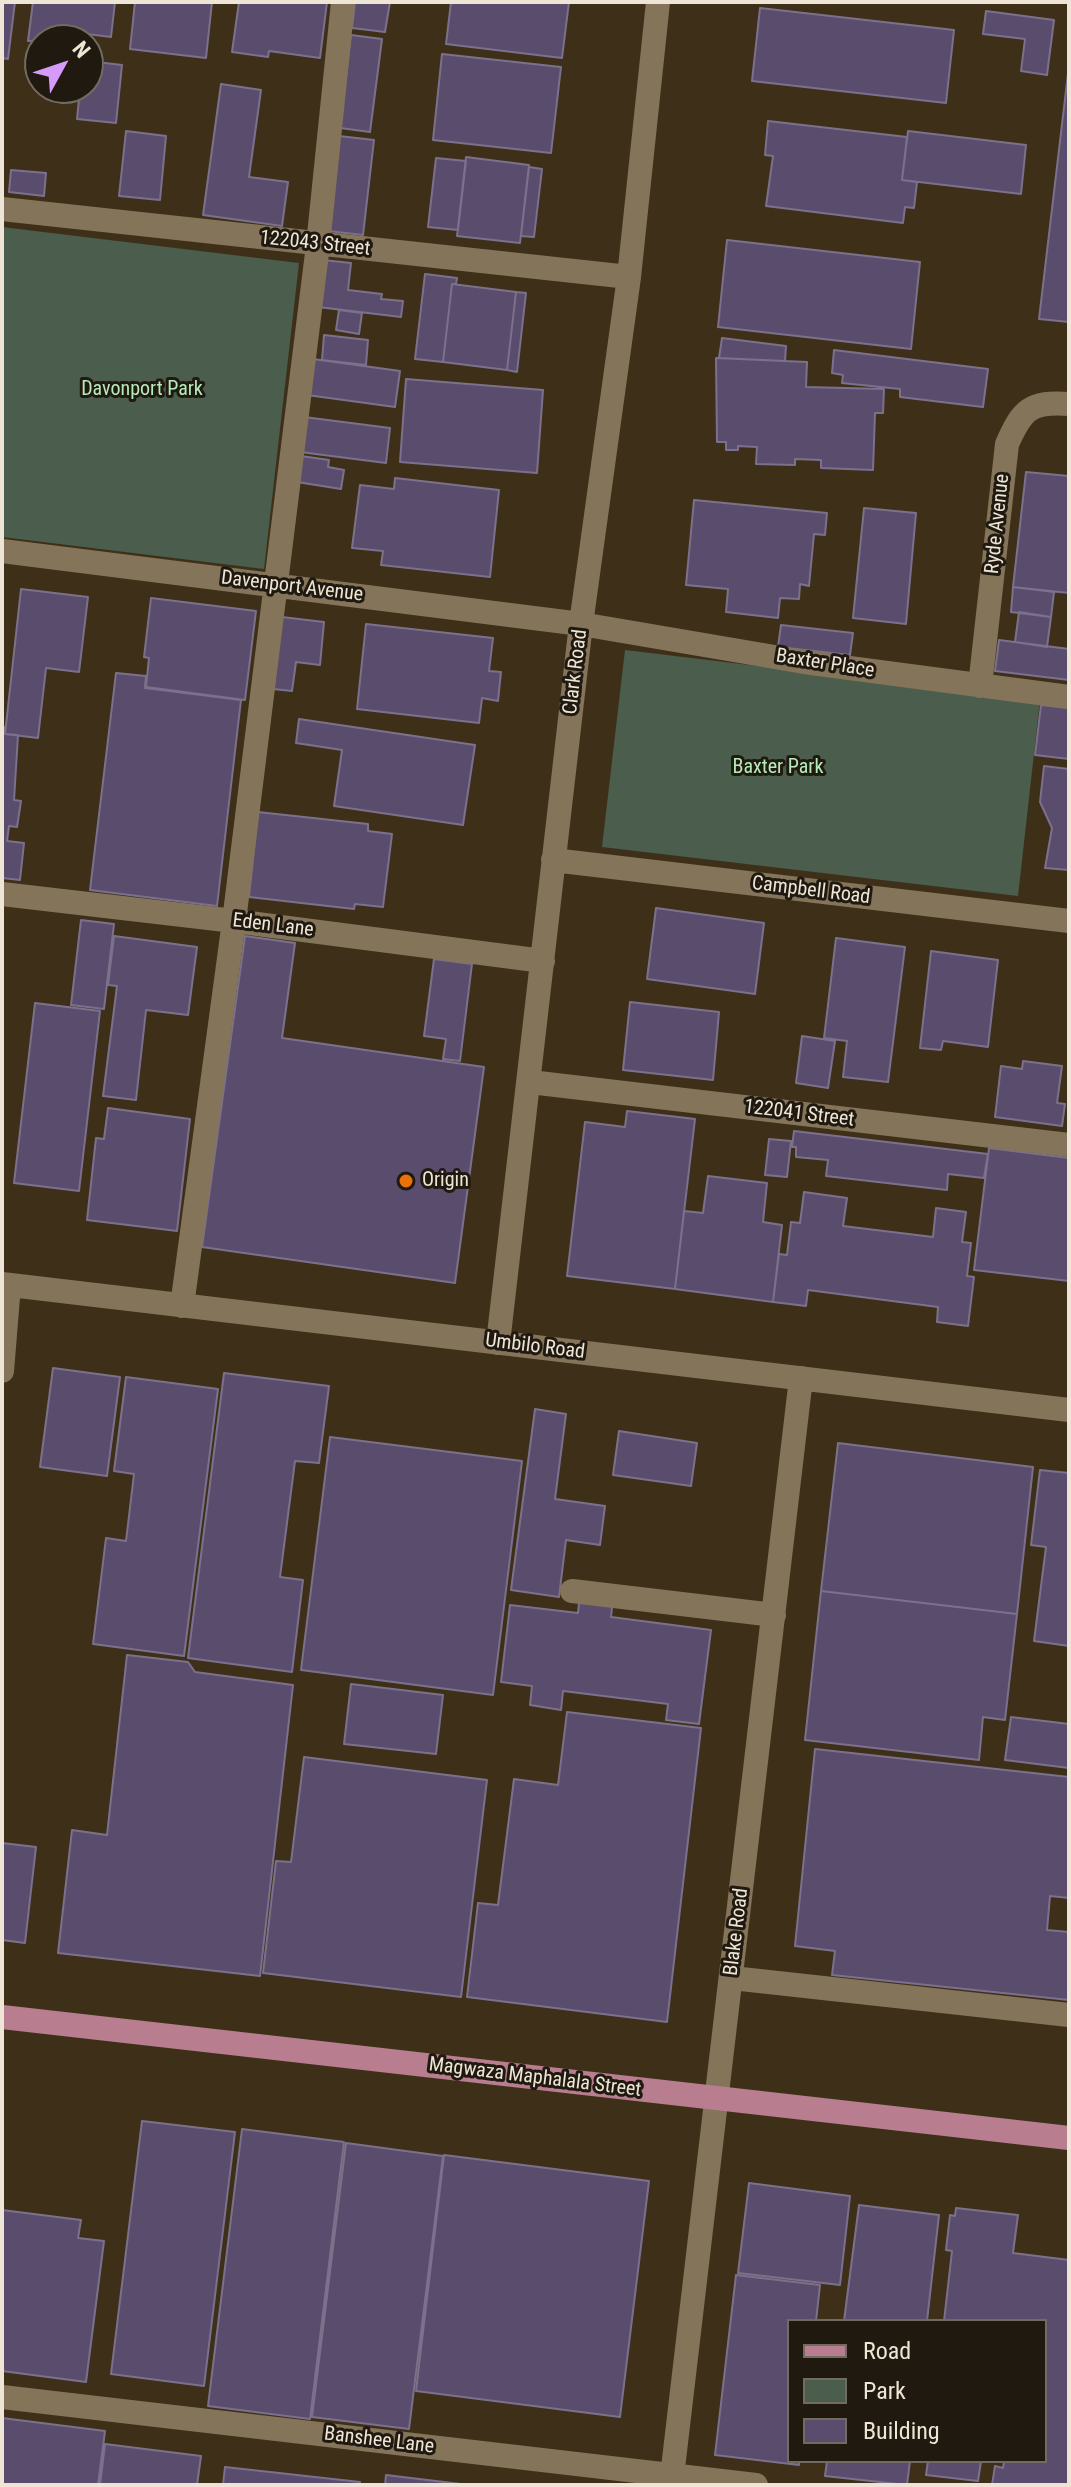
<!DOCTYPE html>
<html>
<head>
<meta charset="utf-8">
<style>
	body { margin:0 }
	#map { position:relative; width:1071px; height:2487px; overflow:hidden; background:#3e3018; font-family:"Roboto Condensed",sans-serif }
	canvas { display:block }
	.frame { position:absolute; inset:0; border:4px solid #eee5d7; pointer-events:none }
	.legend { position:absolute; left:787px; top:2319px; width:260px; height:144px; box-sizing:border-box; background:#1f190f; border:2px solid #726b5f; margin:0; padding:10px 14px; list-style:none; font-size:24px; color:#eee5d7 }
	.legend li { display:flex; align-items:center; gap:16px; height:40px }
	.legend b { width:40px; border:2px solid #726b5f }
	.north { position:absolute; left:24px; top:24px; width:80px; height:80px; box-sizing:border-box; background:#1f190f; border:2px solid #726b5f; border-radius:50%; rotate:50deg; font-size:22px; font-weight:700; line-height:32px; text-align:center; color:#eee5d7 }
	.north::after { content:''; display:block; margin:auto; width:28px; height:36px; background:#d69bfa; clip-path:polygon(50% 0,100% 100%,50% 72%,0 100%) }
</style>
</head>
<body>
<div id="map">
<canvas width="1071" height="2487"></canvas>
<div class="frame"></div>
<ul class="legend">
<li><b style="height:10px;background:#b87e90"></b>Road</li>
<li><b style="height:22px;background:#4b5d4d"></b>Park</li>
<li><b style="height:22px;background:#5a4c6d"></b>Building</li>
</ul>
<div class="north">N</div>
</div>
<script>
const ctx = document.querySelector('canvas').getContext('2d');
ctx.lineJoin = 'round';
function paint(path, color) {
  ctx.fillStyle = color;
  ctx.fill(path, 'evenodd');
}
function stroke(path, color, width, dash) {
  ctx.strokeStyle = color;
  ctx.lineWidth = width;
  ctx.lineCap = dash ? 'butt' : 'round';
  ctx.setLineDash(dash || []);
  ctx.stroke(path);
}
function drawText(font, color, halo, rows, align = 'center') {
  ctx.font = font + ' "Roboto Condensed",sans-serif';
  ctx.lineWidth = 6;
  ctx.setLineDash([]);
  ctx.textBaseline = 'middle';
  ctx.strokeStyle = halo;
  ctx.fillStyle = color;
  for (const [text, x, y, turn = 0] of rows) {
    ctx.save();
    ctx.translate(x, y);
    ctx.rotate((+turn || 0) * Math.PI / 180);
    ctx.textAlign = isNaN(turn) ? turn : align;
    if (halo) ctx.strokeText(text, 0, 0);
    ctx.fillText(text, 0, 0);
    ctx.restore();
  }
}
paint(new Path2D(`
	M 2,227 L 299,263 L 264,569 L 2,537 Z
	M 625,650 L 1040,700 L 1018,896 L 602,847 Z`), '#4b5d4d');
const building = new Path2D(`
	M 2,2 L 15,2 L 8,59 L 2,58 Z
	M 33,2 L 115,2 L 111,37 L 79,33 L 78,40 L 28,41 Z
	M 135,2 L 212,2 L 206,58 L 130,49 Z
	M 239,2 L 327,2 L 320,58 L 269,51 L 268,57 L 232,52 Z
	M 355,2 L 390,2 L 385,32 L 352,28 Z
	M 451,2 L 569,2 L 562,58 L 446,44 Z
	M 760,8 L 954,30 L 946,103 L 752,81 Z
	M 986,11 L 1054,20 L 1047,75 L 1021,71 L 1025,39 L 983,34 Z
	M 351,35 L 382,39 L 370,132 L 340,128 Z
	M 442,54 L 561,67 L 551,153 L 433,140 Z
	M 88,61 L 122,65 L 116,123 L 77,119 L 80,88 L 88,88 Z
	M 1069,65 L 1069,322 L 1039,319 Z
	M 221,84 L 261,90 L 249,177 L 288,182 L 282,226 L 203,215 Z
	M 768,121 L 907,137 L 902,180 L 917,182 L 914,208 L 905,207 L 903,223 L 766,206 L 773,156 L 765,155 Z
	M 126,131 L 166,136 L 160,200 L 119,196 Z
	M 908,131 L 1026,145 L 1021,194 L 902,180 Z
	M 339,136 L 374,140 L 363,235 L 328,231 Z
	M 466,157 L 529,165 L 520,243 L 457,236 Z
	M 436,158 L 466,161 L 458,230 L 428,227 Z
	M 529,167 L 542,169 L 534,237 L 521,236 Z
	M 11,170 L 46,173 L 44,196 L 9,192 Z
	M 727,240 L 920,262 L 911,349 L 718,327 Z
	M 323,260 L 351,263 L 348,290 L 382,294 L 381,299 L 403,301 L 401,317 L 318,307 Z
	M 425,274 L 457,278 L 456,284 L 452,284 L 443,362 L 415,359 Z
	M 452,284 L 516,292 L 507,370 L 443,362 Z
	M 516,292 L 526,293 L 517,372 L 507,370 Z
	M 339,310 L 362,313 L 359,334 L 336,330 Z
	M 324,335 L 368,340 L 366,365 L 322,360 Z
	M 722,338 L 786,346 L 785,361 L 719,358 Z
	M 834,350 L 988,369 L 983,407 L 900,397 L 900,389 L 842,383 L 843,375 L 832,373 Z
	M 716,358 L 807,362 L 806,387 L 884,389 L 883,413 L 875,413 L 873,470 L 821,468 L 821,460 L 795,459 L 795,465 L 756,464 L 757,447 L 738,446 L 738,450 L 726,450 L 726,442 L 717,442 Z
	M 313,359 L 400,371 L 395,407 L 307,395 Z
	M 406,379 L 543,390 L 537,473 L 400,462 Z
	M 304,417 L 390,428 L 386,463 L 300,452 Z
	M 301,456 L 329,460 L 328,467 L 344,470 L 341,489 L 297,482 Z
	M 1026,472 L 1069,476 L 1069,593 L 1013,587 Z
	M 395,478 L 499,490 L 490,577 L 381,565 L 383,551 L 352,548 L 360,485 L 394,489 Z
	M 694,500 L 827,513 L 825,535 L 814,534 L 809,586 L 800,584 L 799,599 L 780,598 L 778,618 L 726,612 L 728,589 L 686,585 Z
	M 864,508 L 916,513 L 906,624 L 853,618 Z
	M 1013,587 L 1054,592 L 1051,617 L 1011,612 Z
	M 21,589 L 88,597 L 79,672 L 46,668 L 38,738 L 5,734 Z
	M 151,598 L 256,611 L 245,700 L 146,687 L 149,658 L 144,657 Z
	M 1019,612 L 1051,617 L 1047,647 L 1015,642 Z
	M 282,617 L 324,622 L 320,665 L 296,662 L 292,691 L 273,689 Z
	M 366,624 L 493,638 L 489,671 L 501,672 L 498,701 L 482,698 L 479,723 L 357,709 Z
	M 781,625 L 853,633 L 850,655 L 778,647 Z
	M 999,640 L 1069,649 L 1069,680 L 995,671 Z
	M 116,673 L 146,676 L 145,688 L 241,700 L 217,906 L 90,890 Z
	M 1041,705 L 1069,708 L 1069,759 L 1035,755 Z
	M 299,719 L 475,745 L 463,825 L 334,806 L 342,750 L 296,743 Z
	M 2,727 L 5,727 L 5,734 L 18,735 L 14,800 L 21,801 L 17,827 L 9,826 L 7,841 L 24,843 L 20,880 L 2,878 Z
	M 1044,766 L 1069,769 L 1069,870 L 1045,868 L 1052,828 L 1040,802 Z
	M 258,812 L 368,824 L 368,831 L 392,834 L 383,907 L 355,904 L 354,909 L 249,897 Z
	M 656,908 L 764,923 L 755,994 L 647,979 Z
	M 81,920 L 114,924 L 104,1009 L 71,1005 Z
	M 114,936 L 197,947 L 188,1015 L 146,1010 L 136,1100 L 103,1096 L 117,986 L 108,985 Z
	M 245,936 L 295,943 L 282,1038 L 484,1067 L 455,1283 L 202,1247 Z
	M 836,938 L 905,947 L 888,1082 L 843,1077 L 847,1041 L 824,1038 Z
	M 931,951 L 998,960 L 988,1047 L 943,1041 L 941,1050 L 920,1048 Z
	M 434,959 L 472,964 L 460,1061 L 443,1059 L 446,1039 L 424,1036 Z
	M 630,1002 L 719,1012 L 713,1080 L 623,1070 Z
	M 35,1003 L 100,1011 L 79,1191 L 14,1183 Z
	M 802,1036 L 835,1041 L 828,1088 L 796,1083 Z
	M 1023,1061 L 1062,1066 L 1057,1103 L 1065,1104 L 1062,1126 L 995,1117 L 1001,1066 L 1022,1069 Z
	M 108,1108 L 190,1119 L 177,1231 L 87,1220 L 96,1138 L 104,1139 Z
	M 627,1111 L 695,1119 L 675,1289 L 567,1276 L 585,1122 L 625,1127 Z
	M 794,1131 L 988,1154 L 984,1178 L 948,1174 L 947,1190 L 826,1176 L 828,1160 L 796,1157 L 796,1147 L 792,1147 Z
	M 769,1139 L 791,1141 L 787,1177 L 765,1175 Z
	M 989,1148 L 1069,1158 L 1069,1281 L 974,1270 Z
	M 708,1176 L 767,1183 L 763,1222 L 782,1225 L 773,1302 L 675,1289 L 684,1211 L 703,1213 Z
	M 804,1192 L 847,1198 L 843,1226 L 933,1237 L 936,1208 L 966,1212 L 962,1242 L 971,1243 L 967,1276 L 974,1277 L 968,1326 L 937,1322 L 938,1307 L 808,1290 L 806,1306 L 773,1302 L 779,1254 L 787,1255 L 791,1222 L 800,1223 Z
	M 53,1368 L 120,1377 L 107,1476 L 40,1467 Z
	M 224,1373 L 329,1386 L 319,1463 L 295,1461 L 280,1577 L 303,1580 L 292,1672 L 188,1658 Z
	M 126,1377 L 218,1389 L 184,1656 L 93,1644 L 106,1538 L 126,1541 L 134,1474 L 114,1471 Z
	M 535,1409 L 566,1414 L 555,1499 L 605,1506 L 600,1545 L 566,1540 L 559,1597 L 511,1590 Z
	M 619,1431 L 697,1443 L 691,1486 L 613,1475 Z
	M 330,1437 L 522,1461 L 493,1695 L 301,1670 Z
	M 838,1443 L 1033,1467 L 1017,1614 L 821,1591 Z
	M 1040,1470 L 1069,1473 L 1069,1646 L 1034,1641 L 1046,1547 L 1031,1545 Z
	M 821,1591 L 1017,1614 L 1005,1720 L 983,1717 L 979,1760 L 805,1740 Z
	M 580,1594 L 613,1598 L 611,1617 L 711,1630 L 699,1724 L 666,1720 L 668,1704 L 563,1691 L 561,1710 L 530,1705 L 532,1686 L 501,1682 L 510,1605 L 578,1613 Z
	M 127,1655 L 188,1662 L 195,1672 L 293,1685 L 260,1976 L 58,1953 L 72,1830 L 107,1835 Z
	M 351,1684 L 443,1695 L 436,1754 L 344,1744 Z
	M 567,1712 L 701,1728 L 667,2022 L 467,1997 L 478,1903 L 498,1905 L 514,1779 L 558,1785 Z
	M 1011,1717 L 1069,1724 L 1069,1768 L 1005,1760 Z
	M 815,1749 L 1069,1777 L 1069,1898 L 1050,1896 L 1047,1930 L 1069,1932 L 1069,2000 L 832,1975 L 835,1951 L 795,1946 Z
	M 304,1757 L 487,1780 L 461,1997 L 263,1973 L 276,1861 L 291,1862 Z
	M 2,1843 L 36,1847 L 25,1943 L 2,1940 Z
	M 142,2121 L 235,2132 L 204,2386 L 111,2374 Z
	M 242,2129 L 344,2142 L 310,2419 L 208,2406 Z
	M 346,2143 L 443,2156 L 409,2429 L 312,2417 Z
	M 444,2155 L 649,2181 L 620,2417 L 416,2391 Z
	M 749,2183 L 850,2196 L 840,2285 L 738,2273 Z
	M 859,2205 L 939,2215 L 927,2321 L 844,2321 Z
	M 956,2208 L 1018,2215 L 1013,2253 L 1069,2260 L 1069,2485 L 992,2485 L 995,2466 L 1003,2468 L 1004,2461 L 1045,2461 L 1045,2321 L 944,2321 L 952,2251 L 946,2250 L 950,2215 L 955,2216 Z
	M 2,2210 L 81,2220 L 78,2238 L 104,2241 L 86,2382 L 2,2371 Z
	M 736,2275 L 820,2285 L 816,2321 L 789,2321 L 789,2461 L 799,2461 L 799,2465 L 715,2455 Z
	M 2,2418 L 105,2431 L 98,2485 L 2,2485 Z
	M 105,2444 L 201,2456 L 197,2485 L 100,2485 Z
	M 827,2461 L 910,2461 L 907,2485 L 825,2476 Z
	M 928,2461 L 981,2461 L 978,2481 L 926,2475 Z
	M 225,2467 L 360,2482 L 359,2485 L 223,2485 Z
	M 386,2475 L 469,2485 L 385,2485 Z`);
paint(building, '#5a4c6d');
stroke(building, '#7c718c', 2);
stroke(new Path2D(`
	M 2,209 L 629,277
	M 2,551 L 581,624 L 804,662 L 1069,697
	M 980,686 L 1007,444 C 1022,410 1030,401 1069,404
	M 553,860 L 1069,921
	M 2,894 L 234,921 L 543,961
	M 530,1082 L 1069,1145
	M 2,1284 L 1069,1410
	M 182,1306 L 234,921 L 318,245 L 343,2
	M 498,1343 L 581,624 L 629,277 L 658,2
	M 2,1371 L 9,1285
	M 572,1591 L 774,1615
	M 732,1978 L 1069,2015
	M 2,2397 L 756,2485
	M 671,2485 L 801,1378`), '#84745a', 24);
stroke(new Path2D(`
	M 2,2017 L 1069,2138`), '#b87e90', 24);
for (const [x, y, r, color] of [
	[406,1181,8,"#e8710a"]
]) {
  const dot = new Path2D();
  dot.arc(x, y, r, 0, 2 * Math.PI);
  ctx.fillStyle = color;
  ctx.fill(dot);
  stroke(dot, '#1f190f', 3);
}
drawText('20px', '#eee5d7', '#1f190f', [
	["122043 Street",315,244,6],
	["Ryde Avenue",998,524,-84],
	["Davenport Avenue",292,587,7],
	["Baxter Place",825,664,9],
	["Clark Road",576,672,-83],
	["Campbell Road",811,891,7],
	["Eden Lane",273,926,7],
	["122041 Street",799,1114,7],
	["Umbilo Road",535,1347,7],
	["Blake Road",737,1932,-83],
	["Magwaza Maphalala Street",535,2078,7],
	["Banshee Lane",379,2441,7]
]);
drawText('20px', '#b5eabb', '#1f190f', [
	["Davonport Park",142,390],
	["Baxter Park",778,768]
]);
drawText('20px', '#eee5d7', '#1f190f', [
	["Origin",422,1181]
], 'left');
</script>
</body>
</html>
